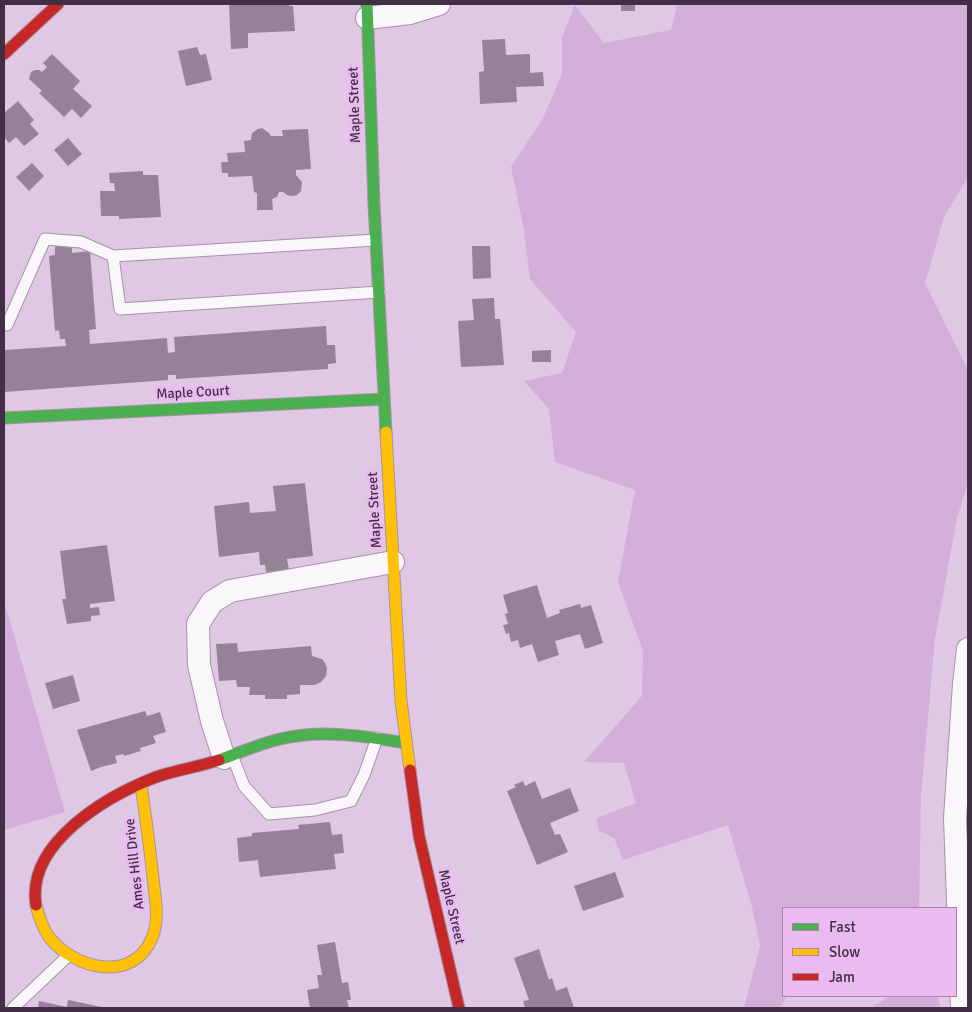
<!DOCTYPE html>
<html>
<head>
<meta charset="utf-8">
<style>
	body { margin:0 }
	#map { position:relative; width:972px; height:1012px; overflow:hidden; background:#e0c7e3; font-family:Signika,sans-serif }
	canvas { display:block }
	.frame { position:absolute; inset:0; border:5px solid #422f45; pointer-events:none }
	.legend { position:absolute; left:782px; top:907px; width:175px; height:90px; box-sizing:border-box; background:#eabaf0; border:1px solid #a782ac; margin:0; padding:6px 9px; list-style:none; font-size:15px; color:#422f45 }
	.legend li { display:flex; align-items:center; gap:10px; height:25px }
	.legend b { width:25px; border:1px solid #a782ac }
</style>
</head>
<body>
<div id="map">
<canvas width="972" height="1012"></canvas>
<div class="frame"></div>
<ul class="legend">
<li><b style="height:6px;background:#4caf50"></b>Fast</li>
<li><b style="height:6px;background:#ffc107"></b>Slow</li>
<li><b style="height:6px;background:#c62828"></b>Jam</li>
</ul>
</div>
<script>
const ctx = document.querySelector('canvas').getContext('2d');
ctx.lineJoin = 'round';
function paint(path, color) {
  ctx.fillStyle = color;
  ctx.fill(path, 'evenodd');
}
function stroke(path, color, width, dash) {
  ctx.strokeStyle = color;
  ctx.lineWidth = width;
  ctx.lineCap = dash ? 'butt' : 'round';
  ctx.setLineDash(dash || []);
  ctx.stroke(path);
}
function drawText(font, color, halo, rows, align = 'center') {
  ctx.font = font + ' Signika,sans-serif';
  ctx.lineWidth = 5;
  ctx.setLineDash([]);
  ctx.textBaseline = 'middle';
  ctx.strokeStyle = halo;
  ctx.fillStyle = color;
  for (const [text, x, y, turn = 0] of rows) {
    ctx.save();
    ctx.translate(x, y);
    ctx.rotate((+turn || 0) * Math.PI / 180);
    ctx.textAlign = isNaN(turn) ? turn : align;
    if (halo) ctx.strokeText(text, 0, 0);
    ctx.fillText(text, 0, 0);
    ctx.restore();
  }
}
paint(new Path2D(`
	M 677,4 L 968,4 L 968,177 L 944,217 L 925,283 L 968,370 L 968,482 L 957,518 L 935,638 L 921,796 L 919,908 L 783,908 L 783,996 L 787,996 L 780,1008 L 744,1008 L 760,946 L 752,907 L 728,825 L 623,860 L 614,838 L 599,831 L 597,818 L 636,803 L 624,763 L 584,762 L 642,696 L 643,651 L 618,582 L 635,490 L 555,462 L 549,409 L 524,381 L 562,373 L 576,332 L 530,279 L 524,230 L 511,167 L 542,120 L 562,74 L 562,37 L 575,5 L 604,43 L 671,30 Z
	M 4,601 L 65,812 L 4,830 Z
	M 889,996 L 938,996 L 940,1008 L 871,1008 Z`), '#d3b0d9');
paint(new Path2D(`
	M 229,4 L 289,4 L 289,6 L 293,6 L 295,31 L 248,33 L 248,48 L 231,49 Z
	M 621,4 L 635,4 L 635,11 L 621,11 Z
	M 505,39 L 506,55 L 530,54 L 530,73 L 543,72 L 544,86 L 516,87 L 517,102 L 480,104 L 479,72 L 484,71 L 482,40 Z
	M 197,47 L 200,55 L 206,54 L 212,80 L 186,86 L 178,51 Z
	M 52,54 L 80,81 L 73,89 L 92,106 L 81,118 L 72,109 L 64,117 L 39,93 L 42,91 L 29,79 L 31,72 L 35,70 L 39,70 L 42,72 L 47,67 L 43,63 Z
	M 18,101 L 34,120 L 30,124 L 39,134 L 24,146 L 16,137 L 9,143 L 4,137 L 4,113 Z
	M 262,128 L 269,133 L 271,136 L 283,136 L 282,130 L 308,129 L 311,169 L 296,170 L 296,175 L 302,182 L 301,191 L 297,195 L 292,196 L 287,195 L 283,192 L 279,192 L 277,197 L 272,199 L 273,210 L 257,210 L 257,193 L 254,192 L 252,176 L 228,177 L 228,173 L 222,173 L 221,162 L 228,162 L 227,153 L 245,152 L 244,141 L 251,140 L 252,133 L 258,129 Z
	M 68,138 L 82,154 L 68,166 L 54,150 Z
	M 32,163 L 44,176 L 29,191 L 16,177 Z
	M 143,171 L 143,175 L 158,175 L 161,217 L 119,219 L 119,216 L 101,216 L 100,191 L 115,191 L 114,183 L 110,183 L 109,173 Z
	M 72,245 L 72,253 L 90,251 L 96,329 L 89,330 L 90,344 L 167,338 L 168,353 L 175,352 L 174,337 L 326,326 L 327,345 L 335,345 L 336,363 L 328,364 L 328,369 L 176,379 L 176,375 L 168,375 L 168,380 L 4,392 L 4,350 L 66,346 L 65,339 L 60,339 L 59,330 L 55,331 L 49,256 L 55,255 L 55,246 Z
	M 472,246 L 490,246 L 491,278 L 473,279 Z
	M 494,298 L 495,319 L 500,319 L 504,365 L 461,367 L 458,321 L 474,320 L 472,299 Z
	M 551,350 L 551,362 L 532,362 L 532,351 Z
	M 305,483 L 313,556 L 287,559 L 289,570 L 266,572 L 265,565 L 260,565 L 259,552 L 219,557 L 214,506 L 249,502 L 250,513 L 276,511 L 273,486 Z
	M 107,545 L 115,601 L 90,604 L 90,608 L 99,607 L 100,615 L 91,616 L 91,621 L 67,624 L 62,599 L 66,599 L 60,551 Z
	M 537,585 L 547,618 L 560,613 L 559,610 L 580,604 L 581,608 L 591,605 L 603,643 L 585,649 L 580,634 L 555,641 L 559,655 L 538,662 L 532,644 L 520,648 L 518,640 L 511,642 L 509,633 L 506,634 L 503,625 L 508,624 L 505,614 L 508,613 L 503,595 Z
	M 237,643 L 238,652 L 311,646 L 312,656 L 322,659 L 325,663 L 327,668 L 326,676 L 321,682 L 315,685 L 300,685 L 300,694 L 287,695 L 287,699 L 265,699 L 265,695 L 249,695 L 250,687 L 237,687 L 236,680 L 219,681 L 216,644 Z
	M 73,675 L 80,701 L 53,709 L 45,683 Z
	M 145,711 L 147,716 L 160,712 L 166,732 L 153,736 L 156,743 L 140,748 L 141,751 L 124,756 L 123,754 L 115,756 L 117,763 L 101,767 L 91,771 L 77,730 Z
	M 523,781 L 525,786 L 535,781 L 542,799 L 570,788 L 579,811 L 550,823 L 555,835 L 560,834 L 568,852 L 537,865 L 507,791 L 516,787 L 514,785 Z
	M 330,822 L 332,835 L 342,834 L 344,853 L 334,854 L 336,869 L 260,877 L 258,860 L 239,862 L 237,838 L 252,836 L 252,833 L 299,829 L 298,825 Z
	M 615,872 L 624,897 L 583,911 L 574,886 Z
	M 335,942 L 342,983 L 348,982 L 351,1000 L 347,1000 L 349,1008 L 310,1008 L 307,990 L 319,988 L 317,975 L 322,975 L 317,945 Z
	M 539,949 L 549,980 L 552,978 L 556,991 L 567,987 L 574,1008 L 525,1008 L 523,1001 L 529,1000 L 514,958 Z
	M 68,1000 L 102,1007 L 102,1008 L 38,1008 L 39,1001 L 67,1007 Z`), '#968298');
const lane = new Path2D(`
	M 376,240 L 113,256 L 120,309 L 379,292
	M 7,325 L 45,239 L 81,242 L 113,256
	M 232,755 L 244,786 L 269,814 L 315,810 L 351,801 L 364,775 L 377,738
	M 13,1008 L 69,955`);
const street = new Path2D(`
	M 367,18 L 410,13 L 439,4
	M 224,758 L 212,721 L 199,665 L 198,624 L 212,602 L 230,591 L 393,562
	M 962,1008 L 955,818 L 964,684 L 968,649`);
const fast = new Path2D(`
	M 367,4 L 374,204 L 386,432
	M 4,418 L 384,399
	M 219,760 C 239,753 259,744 280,739 C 322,729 364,736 406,743`);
const slow = new Path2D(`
	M 386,432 L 401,701 L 410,770
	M 36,905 C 39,917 42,927 49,937 C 74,969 133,984 152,938 C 160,919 155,898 153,878 C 150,847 145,815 141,784`);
const jam = new Path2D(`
	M 4,54 L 58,4
	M 410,770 L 419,836 L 459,1008
	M 36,905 C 26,843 107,796 156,777 C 176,770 198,767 219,760`);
stroke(lane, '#a693a9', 13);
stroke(street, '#a693a9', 24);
stroke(fast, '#a693a9', 13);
stroke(slow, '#a693a9', 13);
stroke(jam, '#a693a9', 13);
stroke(lane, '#faf7fb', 11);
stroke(street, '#faf7fb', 22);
stroke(fast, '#4caf50', 11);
stroke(slow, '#ffc107', 11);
stroke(jam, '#c62828', 11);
drawText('14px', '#422f45', '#eabaf0', [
	["Maple Street",355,105,-92],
	["Maple Court",193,393,-3],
	["Maple Street",375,510,-93],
	["Ames Hill Drive",135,864,-96],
	["Maple Street",451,907,77]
]);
</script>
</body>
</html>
